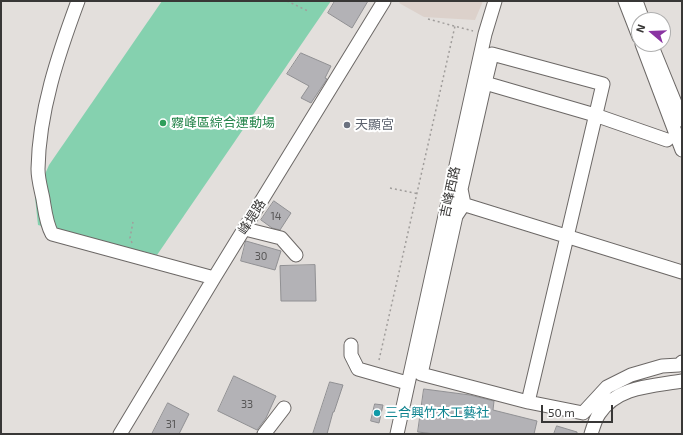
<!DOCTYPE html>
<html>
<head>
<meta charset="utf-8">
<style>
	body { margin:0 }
	#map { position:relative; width:683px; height:435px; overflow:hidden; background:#e3dfdc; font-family:"Exo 2",sans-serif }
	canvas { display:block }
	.frame { position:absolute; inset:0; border:2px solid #383736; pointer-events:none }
	.north { position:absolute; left:631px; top:12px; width:40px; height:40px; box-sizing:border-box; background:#fff; border:1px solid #afafaf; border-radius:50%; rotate:289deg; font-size:11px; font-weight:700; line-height:16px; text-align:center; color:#383736 }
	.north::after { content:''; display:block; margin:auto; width:14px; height:18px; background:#8a34a2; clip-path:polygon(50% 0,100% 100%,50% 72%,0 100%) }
	.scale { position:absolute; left:541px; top:405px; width:72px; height:18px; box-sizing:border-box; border:2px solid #383736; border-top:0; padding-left:5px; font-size:12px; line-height:14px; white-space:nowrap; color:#383736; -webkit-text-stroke:3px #fff; paint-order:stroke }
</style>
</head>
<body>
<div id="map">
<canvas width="683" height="435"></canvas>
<div class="frame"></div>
<div class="north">N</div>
<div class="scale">50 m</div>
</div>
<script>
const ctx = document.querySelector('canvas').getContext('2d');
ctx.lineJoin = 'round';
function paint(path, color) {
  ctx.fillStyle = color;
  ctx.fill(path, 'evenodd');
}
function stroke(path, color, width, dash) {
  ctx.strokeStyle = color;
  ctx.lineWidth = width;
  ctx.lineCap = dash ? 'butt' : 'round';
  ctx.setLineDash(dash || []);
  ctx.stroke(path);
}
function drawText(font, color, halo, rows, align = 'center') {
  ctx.font = font + ' "Exo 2","Noto Sans TC",sans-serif';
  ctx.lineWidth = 4;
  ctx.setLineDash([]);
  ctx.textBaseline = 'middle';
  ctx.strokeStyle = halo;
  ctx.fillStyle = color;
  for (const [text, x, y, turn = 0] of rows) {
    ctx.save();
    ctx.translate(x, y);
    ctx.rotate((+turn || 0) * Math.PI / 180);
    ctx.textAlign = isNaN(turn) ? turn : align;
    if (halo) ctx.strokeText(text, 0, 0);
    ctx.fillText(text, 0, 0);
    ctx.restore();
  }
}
paint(new Path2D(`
	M 401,1 L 483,1 L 475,20 L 424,17 L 399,3 Z`), '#dcd1cb');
paint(new Path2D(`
	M 162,1 L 331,1 L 157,255 L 38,225 L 35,197 L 49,165 Z`), '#85d1af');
const building = new Path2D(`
	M 335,1 L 368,1 L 352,28 L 328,13 Z
	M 301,53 L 331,66 L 325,78 L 327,79 L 311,103 L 301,98 L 309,86 L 287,74 Z
	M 274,201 L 291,213 L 280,230 L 272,228 L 261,220 Z
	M 246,241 L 281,251 L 275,270 L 241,261 Z
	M 315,265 L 316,301 L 281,301 L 280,266 Z
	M 234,376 L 276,396 L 266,418 L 257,430 L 218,411 Z
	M 330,382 L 343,385 L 334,412 L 333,412 L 327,434 L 313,434 Z
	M 424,389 L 470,395 L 494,401 L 493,410 L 537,421 L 534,434 L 435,434 L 418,432 Z
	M 168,403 L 189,414 L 179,434 L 152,434 Z
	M 375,404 L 383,405 L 379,423 L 371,421 Z
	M 557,426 L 577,432 L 577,434 L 554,434 Z`);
paint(building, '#b3b2b6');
stroke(building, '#909093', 1);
const minor = new Path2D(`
	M 78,1 C 58,55 39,111 38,169 C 38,179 41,189 43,199 C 45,211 46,223 52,234 L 214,278
	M 625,1 L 639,37
	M 636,1 L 643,20
	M 642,44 L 682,150
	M 651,44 L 682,120
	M 485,83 L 492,54 L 603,84 L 528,402
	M 667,140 L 595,115 L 485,83 L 461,189 L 464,204 L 456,216 L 421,374 L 528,402 L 583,413 L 607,387 L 631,375 L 662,366 L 679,365 L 682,362
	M 456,202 L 682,272
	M 245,229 L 281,238 L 296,255
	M 351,345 L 351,355 L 358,369 L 407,383
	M 120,434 L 214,278 L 384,1
	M 264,434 L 284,408
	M 397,434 L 485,34 L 495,1
	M 591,434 C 593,428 595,420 599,414 C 617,386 653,386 682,381`);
stroke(minor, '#6c6866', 15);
stroke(new Path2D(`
	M 287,1 L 308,11
	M 428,19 L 473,31
	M 390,188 L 419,194
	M 132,243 L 130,238 L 133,222
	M 379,360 L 455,26`), '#a09d9b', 1.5, [2, 3]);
stroke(minor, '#fff', 13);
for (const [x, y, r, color] of [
	[163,123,4,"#2e9e5b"],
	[347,125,4,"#6b7280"],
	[377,413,4,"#0f9aa8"]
]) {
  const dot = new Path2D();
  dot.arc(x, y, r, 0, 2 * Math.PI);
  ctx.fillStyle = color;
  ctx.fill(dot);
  stroke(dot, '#fff', 1.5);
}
drawText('11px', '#575656', null, [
	["14",276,216],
	["30",261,256],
	["33",247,404],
	["31",171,424]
]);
drawText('13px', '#27864d', '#fff', [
	["霧峰區綜合運動場",171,123]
], 'left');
drawText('13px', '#5b616d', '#fff', [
	["天顯宮",355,125]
], 'left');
drawText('13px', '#383736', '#fff', [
	["吉峰西路",450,192,-78],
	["峰堤路",252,217,-58]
]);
drawText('13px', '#0d838f', '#fff', [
	["三合興竹木工藝社",385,413]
], 'left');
</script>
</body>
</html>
